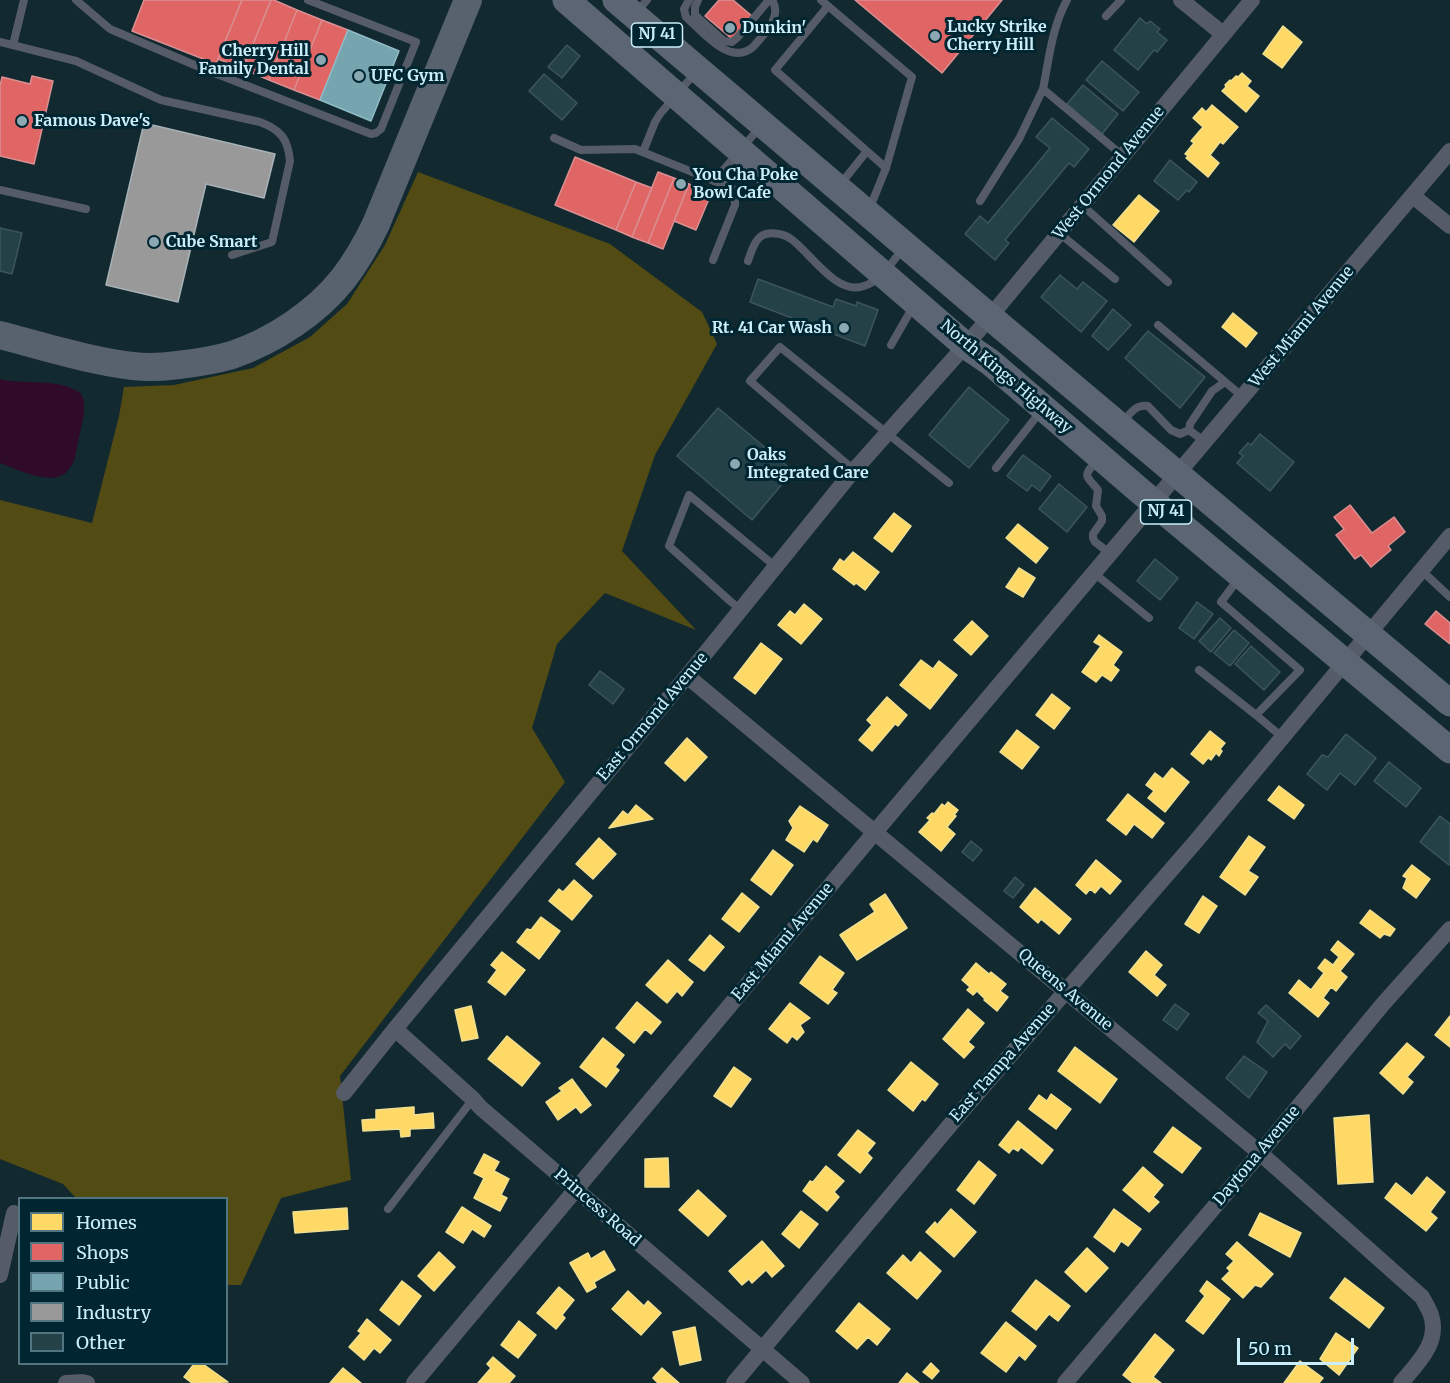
<!DOCTYPE html>
<html>
<head>
<meta charset="utf-8">
<style>
	body { margin:0 }
	#map { position:relative; width:1450px; height:1383px; overflow:hidden; background:#12292f; font-family:Merriweather,serif }
	canvas { display:block }
	.legend { position:absolute; left:18px; top:1197px; width:210px; height:168px; box-sizing:border-box; background:#002631; border:2px solid #517681; margin:0; padding:8px 10px; list-style:none; font-size:18px; color:#cbeefa }
	.legend li { display:flex; align-items:center; gap:12px; height:30px }
	.legend b { width:30px; border:2px solid #517681 }
	.scale { position:absolute; left:1237px; top:1338px; width:117px; height:27px; box-sizing:border-box; border:3px solid #cbeefa; border-top:0; padding-left:8px; font-size:18px; line-height:21px; white-space:nowrap; color:#cbeefa; -webkit-text-stroke:4px #002631; paint-order:stroke }
</style>
</head>
<body>
<div id="map">
<canvas width="1450" height="1383"></canvas>
<ul class="legend">
<li><b style="height:16px;background:#ffd966"></b>Homes</li>
<li><b style="height:16px;background:#e06666"></b>Shops</li>
<li><b style="height:16px;background:#76a5af"></b>Public</li>
<li><b style="height:16px;background:#999"></b>Industry</li>
<li><b style="height:16px;background:#254148"></b>Other</li>
</ul>
<div class="scale">50 m</div>
</div>
<script>
const ctx = document.querySelector('canvas').getContext('2d');
ctx.lineJoin = 'round';
function paint(path, color) {
  ctx.fillStyle = color;
  ctx.fill(path, 'evenodd');
}
function stroke(path, color, width, dash) {
  ctx.strokeStyle = color;
  ctx.lineWidth = width;
  ctx.lineCap = dash ? 'butt' : 'round';
  ctx.setLineDash(dash || []);
  ctx.stroke(path);
}
function drawText(font, color, halo, rows, align = 'center') {
  ctx.font = font + ' Merriweather,serif';
  ctx.lineWidth = 6;
  ctx.setLineDash([]);
  ctx.textBaseline = 'middle';
  ctx.strokeStyle = halo;
  ctx.fillStyle = color;
  for (const [text, x, y, turn = 0] of rows) {
    ctx.save();
    ctx.translate(x, y);
    ctx.rotate((+turn || 0) * Math.PI / 180);
    ctx.textAlign = isNaN(turn) ? turn : align;
    if (halo) ctx.strokeText(text, 0, 0);
    ctx.fillText(text, 0, 0);
    ctx.restore();
  }
}
paint(new Path2D(`
	M 418,172 L 610,244 L 702,312 L 717,344 L 655,455 L 622,551 L 696,630 L 605,593 L 557,644 L 532,728 L 565,782 L 340,1076 L 351,1180 L 281,1198 L 241,1285 L 227,1285 L 226,1198 L 76,1198 L 63,1184 L 0,1159 L 0,500 L 92,523 L 119,416 L 124,387 L 174,385 L 253,368 L 310,337 L 347,304 L 385,245 Z`), '#524c14');
paint(new Path2D(`
	M 0,379 C 24,385 55,378 77,391 C 91,398 81,426 79,438 C 77,446 76,454 74,461 C 72,466 67,473 62,475 C 45,484 17,469 0,463 Z`), '#2f0a29');
const homes = new Path2D(`
	M 1283,26 L 1302,42 L 1282,68 L 1263,54 Z
	M 1242,73 L 1251,81 L 1247,86 L 1259,96 L 1246,112 L 1222,91 L 1226,87 L 1225,85 L 1230,80 L 1231,81 L 1236,76 L 1238,77 Z
	M 1212,105 L 1238,127 L 1223,144 L 1220,142 L 1210,155 L 1219,163 L 1208,177 L 1186,158 L 1188,156 L 1185,154 L 1194,143 L 1191,141 L 1203,127 L 1193,118 L 1202,108 L 1206,112 Z
	M 1139,195 L 1159,211 L 1134,242 L 1113,225 Z
	M 1233,313 L 1257,333 L 1246,347 L 1222,327 Z
	M 894,513 L 911,526 L 892,552 L 874,538 Z
	M 1018,524 L 1048,548 L 1036,563 L 1006,538 Z
	M 853,552 L 879,572 L 865,590 L 856,583 L 854,585 L 833,569 L 840,559 L 844,562 Z
	M 1019,568 L 1035,578 L 1023,597 L 1006,587 Z
	M 804,604 L 822,619 L 801,644 L 778,625 L 790,611 L 795,615 Z
	M 972,621 L 988,636 L 971,655 L 954,640 Z
	M 1099,635 L 1122,652 L 1113,665 L 1119,670 L 1111,681 L 1102,675 L 1096,682 L 1082,672 L 1101,646 L 1094,642 Z
	M 761,643 L 782,659 L 755,694 L 734,678 Z
	M 921,660 L 933,669 L 939,661 L 957,675 L 930,709 L 900,685 Z
	M 1052,694 L 1070,708 L 1054,729 L 1036,715 Z
	M 887,697 L 907,715 L 898,726 L 895,724 L 872,751 L 859,740 L 872,725 L 867,720 Z
	M 1017,730 L 1039,747 L 1022,769 L 1000,752 Z
	M 1210,731 L 1225,743 L 1220,749 L 1222,751 L 1219,756 L 1216,753 L 1211,760 L 1208,758 L 1203,764 L 1191,754 Z
	M 687,738 L 707,757 L 685,781 L 665,763 Z
	M 1172,768 L 1189,782 L 1165,812 L 1148,798 L 1154,791 L 1146,785 L 1155,773 L 1163,779 Z
	M 1279,786 L 1304,805 L 1294,819 L 1268,800 Z
	M 1128,794 L 1164,823 L 1152,838 L 1134,824 L 1126,835 L 1107,820 Z
	M 948,802 L 958,810 L 954,815 L 956,816 L 947,827 L 955,834 L 941,851 L 919,832 L 930,820 L 927,818 L 932,813 L 934,814 L 942,804 L 945,806 Z
	M 636,805 L 653,819 L 609,828 L 623,811 L 628,815 Z
	M 800,806 L 828,825 L 817,842 L 813,839 L 804,852 L 786,840 L 793,828 L 789,821 Z
	M 1249,836 L 1265,847 L 1248,871 L 1258,877 L 1245,895 L 1220,877 Z
	M 599,838 L 616,854 L 593,879 L 576,864 Z
	M 773,850 L 793,865 L 771,895 L 751,880 Z
	M 1096,860 L 1121,881 L 1110,894 L 1101,886 L 1095,893 L 1090,889 L 1086,894 L 1076,885 Z
	M 1412,865 L 1430,879 L 1416,898 L 1403,888 L 1407,878 L 1403,876 Z
	M 574,880 L 592,896 L 572,920 L 549,901 L 559,889 L 563,892 Z
	M 1035,888 L 1071,919 L 1059,934 L 1041,919 L 1038,923 L 1020,907 Z
	M 742,893 L 759,907 L 739,932 L 722,919 Z
	M 885,894 L 907,928 L 857,960 L 840,935 L 875,912 L 870,904 Z
	M 1203,896 L 1217,906 L 1199,933 L 1185,924 Z
	M 1370,910 L 1395,929 L 1390,936 L 1384,934 L 1380,938 L 1360,923 Z
	M 541,917 L 560,931 L 539,959 L 517,942 L 527,929 L 531,930 Z
	M 710,935 L 724,947 L 704,971 L 689,960 Z
	M 1338,941 L 1354,954 L 1340,971 L 1347,977 L 1336,991 L 1331,987 L 1323,998 L 1329,1003 L 1318,1017 L 1289,993 L 1299,980 L 1311,990 L 1324,973 L 1318,968 L 1325,959 L 1333,965 L 1339,957 L 1331,950 Z
	M 1146,951 L 1162,965 L 1154,975 L 1166,985 L 1157,996 L 1129,972 Z
	M 502,952 L 525,970 L 505,995 L 488,982 L 497,970 L 491,965 Z
	M 820,956 L 844,973 L 832,990 L 837,993 L 828,1004 L 800,983 Z
	M 668,960 L 693,982 L 682,996 L 677,991 L 667,1003 L 646,985 Z
	M 976,963 L 989,974 L 991,972 L 1006,984 L 1000,991 L 1008,997 L 997,1011 L 984,1000 L 985,999 L 977,991 L 973,995 L 967,990 L 970,987 L 962,980 Z
	M 637,1002 L 661,1022 L 651,1034 L 645,1029 L 634,1043 L 616,1028 Z
	M 790,1003 L 810,1018 L 800,1025 L 804,1032 L 797,1040 L 792,1036 L 787,1043 L 769,1029 Z
	M 471,1006 L 478,1038 L 462,1041 L 455,1010 Z
	M 968,1009 L 984,1023 L 968,1042 L 974,1047 L 964,1058 L 943,1039 Z
	M 1450,1016 L 1450,1047 L 1435,1035 Z
	M 507,1036 L 540,1063 L 522,1086 L 488,1059 Z
	M 603,1038 L 624,1055 L 615,1067 L 619,1070 L 606,1087 L 580,1067 Z
	M 1407,1043 L 1424,1057 L 1407,1077 L 1413,1082 L 1403,1094 L 1380,1073 Z
	M 1075,1047 L 1117,1079 L 1100,1103 L 1058,1071 Z
	M 911,1062 L 938,1084 L 925,1101 L 922,1099 L 913,1111 L 888,1090 Z
	M 734,1067 L 751,1079 L 731,1107 L 714,1096 Z
	M 572,1079 L 591,1105 L 581,1113 L 576,1107 L 558,1120 L 546,1102 L 562,1091 L 559,1088 Z
	M 1051,1094 L 1071,1109 L 1056,1129 L 1029,1109 L 1039,1095 L 1047,1101 Z
	M 414,1107 L 414,1115 L 433,1113 L 434,1128 L 410,1129 L 410,1136 L 401,1137 L 400,1129 L 363,1131 L 362,1120 L 376,1119 L 376,1110 Z
	M 1369,1115 L 1373,1182 L 1338,1184 L 1334,1118 Z
	M 1018,1121 L 1053,1150 L 1042,1164 L 1021,1147 L 1018,1151 L 1013,1148 L 1009,1153 L 999,1145 Z
	M 1173,1127 L 1201,1148 L 1182,1173 L 1154,1152 Z
	M 858,1130 L 875,1143 L 867,1153 L 872,1158 L 860,1173 L 838,1155 Z
	M 484,1154 L 499,1162 L 494,1171 L 509,1179 L 501,1195 L 507,1198 L 500,1211 L 474,1198 L 484,1178 L 474,1173 Z
	M 668,1158 L 669,1187 L 645,1187 L 645,1159 Z
	M 979,1161 L 996,1175 L 974,1204 L 957,1190 Z
	M 826,1166 L 844,1181 L 834,1192 L 839,1197 L 827,1211 L 803,1191 L 810,1181 L 813,1182 Z
	M 1143,1167 L 1163,1185 L 1153,1197 L 1159,1202 L 1149,1212 L 1123,1190 Z
	M 1427,1177 L 1445,1192 L 1430,1212 L 1437,1218 L 1426,1231 L 1385,1198 L 1396,1183 L 1412,1196 Z
	M 698,1190 L 726,1216 L 708,1236 L 679,1210 Z
	M 462,1207 L 491,1226 L 484,1237 L 472,1229 L 463,1243 L 446,1232 Z
	M 347,1208 L 348,1229 L 295,1233 L 293,1212 Z
	M 951,1209 L 976,1232 L 954,1257 L 926,1232 L 935,1222 L 937,1225 Z
	M 1114,1209 L 1141,1229 L 1128,1246 L 1121,1241 L 1114,1252 L 1094,1237 Z
	M 801,1211 L 818,1224 L 799,1248 L 782,1234 Z
	M 1260,1213 L 1301,1233 L 1290,1257 L 1249,1235 Z
	M 762,1241 L 784,1266 L 772,1277 L 766,1270 L 752,1283 L 749,1279 L 742,1285 L 729,1271 Z
	M 1237,1242 L 1273,1274 L 1261,1287 L 1255,1285 L 1243,1298 L 1222,1279 L 1230,1271 L 1227,1268 L 1234,1261 L 1226,1254 Z
	M 1087,1248 L 1108,1268 L 1086,1292 L 1065,1272 Z
	M 604,1251 L 615,1270 L 594,1282 L 596,1287 L 587,1292 L 570,1263 L 588,1253 L 591,1259 Z
	M 439,1252 L 455,1267 L 434,1291 L 418,1276 Z
	M 920,1252 L 941,1271 L 917,1299 L 887,1273 L 903,1255 L 911,1263 Z
	M 1345,1278 L 1384,1308 L 1369,1328 L 1330,1298 Z
	M 1036,1280 L 1070,1306 L 1058,1321 L 1049,1314 L 1036,1330 L 1012,1311 Z
	M 402,1281 L 421,1296 L 399,1325 L 380,1310 Z
	M 1207,1281 L 1230,1299 L 1203,1334 L 1186,1321 L 1205,1296 L 1200,1291 Z
	M 559,1287 L 574,1300 L 562,1315 L 565,1318 L 556,1329 L 537,1313 Z
	M 628,1291 L 644,1306 L 648,1301 L 661,1313 L 641,1335 L 612,1309 Z
	M 859,1303 L 890,1329 L 877,1345 L 868,1337 L 857,1349 L 836,1331 Z
	M 367,1319 L 391,1340 L 380,1353 L 374,1348 L 364,1360 L 349,1347 L 361,1333 L 358,1331 Z
	M 519,1321 L 536,1335 L 518,1358 L 501,1345 Z
	M 1006,1322 L 1036,1346 L 1025,1360 L 1019,1355 L 1006,1372 L 981,1353 Z
	M 695,1327 L 701,1360 L 680,1365 L 673,1332 Z
	M 1336,1333 L 1358,1348 L 1339,1375 L 1320,1359 Z
	M 1155,1334 L 1174,1350 L 1153,1377 L 1161,1383 L 1133,1383 L 1123,1375 Z
	M 493,1357 L 515,1376 L 509,1383 L 478,1383 L 491,1368 L 487,1364 Z
	M 1300,1361 L 1323,1378 L 1319,1383 L 1284,1383 Z
	M 931,1363 L 939,1371 L 932,1379 L 923,1372 Z
	M 194,1364 L 203,1364 L 228,1382 L 192,1383 L 184,1377 Z
	M 343,1368 L 361,1383 L 330,1383 Z
	M 662,1368 L 679,1383 L 658,1383 L 653,1378 Z
	M 907,1373 L 919,1383 L 899,1383 Z`);
paint(homes, '#ffd966');
stroke(homes, '#efdf92', 1.5);
const shops = new Path2D(`
	M 144,0 L 242,0 L 216,64 L 132,31 Z
	M 242,0 L 271,0 L 243,69 L 218,59 Z
	M 271,0 L 274,0 L 297,10 L 269,80 L 243,69 Z
	M 719,0 L 733,0 L 752,16 L 732,39 L 705,16 Z
	M 855,0 L 1002,0 L 942,73 Z
	M 297,10 L 322,20 L 294,90 L 269,80 Z
	M 322,20 L 348,30 L 320,100 L 294,90 Z
	M 32,76 L 53,81 L 34,164 L 0,156 L 0,86 L 2,77 L 30,84 Z
	M 575,157 L 636,182 L 616,230 L 555,205 Z
	M 658,172 L 674,178 L 648,243 L 632,237 Z
	M 674,178 L 689,184 L 663,249 L 648,243 Z
	M 636,182 L 652,188 L 632,237 L 616,230 Z
	M 689,184 L 711,194 L 696,230 L 674,221 Z
	M 1350,505 L 1372,533 L 1394,517 L 1405,532 L 1388,546 L 1391,550 L 1371,567 L 1361,555 L 1355,559 L 1336,535 L 1344,529 L 1334,517 Z
	M 1436,611 L 1450,623 L 1450,644 L 1425,624 Z`);
paint(shops, '#e06666');
stroke(shops, '#da8f92', 1.5);
const public = new Path2D(`
	M 348,30 L 399,51 L 371,121 L 320,100 Z`);
paint(public, '#76a5af');
stroke(public, '#90bbc6', 1.5);
const industry = new Path2D(`
	M 144,123 L 275,154 L 264,198 L 206,184 L 178,302 L 106,285 Z`);
paint(industry, '#999');
stroke(industry, '#a8b2b6', 1.5);
const building = new Path2D(`
	M 1140,18 L 1147,24 L 1150,21 L 1160,29 L 1157,32 L 1167,40 L 1157,52 L 1154,50 L 1138,70 L 1114,50 Z
	M 567,45 L 580,56 L 562,78 L 548,67 Z
	M 1102,61 L 1139,92 L 1123,111 L 1086,80 Z
	M 544,74 L 577,103 L 562,120 L 529,91 Z
	M 1083,85 L 1118,114 L 1102,134 L 1067,104 Z
	M 1052,118 L 1089,149 L 1074,167 L 1069,163 L 1005,240 L 1009,243 L 995,260 L 965,234 L 980,216 L 988,223 L 1050,148 L 1036,137 Z
	M 1170,160 L 1197,182 L 1189,192 L 1187,190 L 1178,200 L 1154,181 Z
	M 0,228 L 22,233 L 12,274 L 0,271 Z
	M 1060,275 L 1077,289 L 1083,282 L 1107,301 L 1081,332 L 1041,297 Z
	M 758,279 L 833,307 L 836,299 L 856,306 L 857,302 L 878,310 L 865,346 L 750,302 Z
	M 1113,309 L 1131,325 L 1108,350 L 1092,336 Z
	M 1148,331 L 1205,377 L 1180,408 L 1125,358 Z
	M 969,387 L 1009,420 L 969,468 L 929,435 Z
	M 718,408 L 793,471 L 752,520 L 677,456 Z
	M 1260,434 L 1294,462 L 1270,491 L 1237,463 L 1243,456 L 1239,453 L 1248,443 L 1251,445 Z
	M 1023,455 L 1051,476 L 1040,491 L 1032,485 L 1027,491 L 1007,476 Z
	M 1059,484 L 1087,507 L 1067,532 L 1039,509 Z
	M 1155,559 L 1178,578 L 1160,600 L 1137,581 Z
	M 1197,602 L 1213,614 L 1194,639 L 1179,628 Z
	M 1220,618 L 1231,628 L 1211,652 L 1199,641 Z
	M 1234,630 L 1249,643 L 1230,666 L 1214,653 Z
	M 1251,646 L 1280,672 L 1264,690 L 1235,664 Z
	M 600,671 L 624,689 L 613,704 L 589,685 Z
	M 1346,734 L 1376,758 L 1355,785 L 1340,773 L 1327,790 L 1307,774 L 1322,755 L 1328,757 Z
	M 1389,762 L 1421,788 L 1406,807 L 1374,781 Z
	M 1440,816 L 1450,824 L 1450,863 L 1449,865 L 1420,842 Z
	M 971,841 L 982,850 L 973,861 L 962,852 Z
	M 1015,877 L 1024,885 L 1013,898 L 1004,891 Z
	M 1175,1004 L 1189,1014 L 1177,1030 L 1163,1020 Z
	M 1266,1005 L 1301,1036 L 1290,1049 L 1285,1044 L 1273,1057 L 1257,1042 L 1268,1021 L 1258,1013 Z
	M 1244,1056 L 1267,1072 L 1249,1098 L 1226,1078 Z`);
paint(building, '#254148');
stroke(building, '#3c555c', 1.5);
stroke(new Path2D(`
	M 76,0 L 110,29 L 204,69 L 371,134 L 376,133 L 381,129 L 416,42 L 308,0
	M 689,0 L 684,9 L 686,17 C 702,31 730,67 753,47 C 764,34 783,17 772,0
	M 698,0 L 695,7 L 695,15 L 724,41 L 732,42 L 737,38 L 769,0
	M 821,0 L 828,6
	M 636,13 L 647,0
	M 1106,16 L 1121,0
	M 0,42 L 76,61 L 161,100 L 260,122 C 281,130 288,139 290,161 L 272,242 L 232,255
	M 13,45 L 24,0
	M 1043,89 C 1049,59 1052,27 1067,0
	M 554,138 L 581,150 L 635,149 L 732,188 L 735,193 L 735,205 L 713,260
	M 643,152 L 655,122 L 660,114 L 695,73
	M 714,181 L 760,127
	M 839,186 L 867,151
	M 0,190 L 86,209
	M 980,201 L 1019,139 L 1043,89 L 1123,156
	M 1082,205 L 1168,282
	M 869,210 L 886,168 L 912,77 L 828,6 L 775,70 L 886,168
	M 1059,233 L 1115,279
	M 748,261 C 751,253 753,243 760,237 C 768,231 783,233 791,239 C 810,252 836,296 864,286 C 881,281 893,261 903,248
	M 1158,325 L 1243,397
	M 891,345 L 914,305
	M 1122,423 C 1130,414 1135,404 1148,406 L 1171,430 L 1180,434 L 1189,430
	M 1205,442 L 1189,430 L 1190,424 L 1212,391 L 1225,382
	M 1098,459 C 1083,477 1084,473 1098,490 L 1096,506 L 1102,516 L 1102,521 L 1093,534 L 1093,538 L 1095,542 L 1111,554
	M 996,468 L 1041,411
	M 854,470 L 750,381 L 780,347 L 949,483
	M 1421,570 L 1450,597
	M 1094,573 L 1149,618
	M 1239,578 L 1221,602 L 1300,670 L 1256,715 L 1282,737
	M 741,610 L 730,601 L 669,546 L 689,495 L 776,567
	M 1199,670 L 1256,715
	M 388,1209 L 473,1099`), '#555c67', 8);
stroke(new Path2D(`
	M 1181,0 L 1223,34
	M 1413,196 L 1450,226
	M 687,676 L 1260,1153 L 1422,1297 C 1425,1303 1429,1309 1431,1315 C 1440,1342 1418,1363 1401,1383
	M 395,1029 L 473,1099 L 481,1108 L 802,1383
	M 344,1093 L 395,1029 L 687,676 L 849,476 L 979,330 L 1252,0
	M 0,1275 L 14,1213
	M 66,1383 L 82,1382 L 87,1383
	M 414,1383 L 875,832 L 1450,151
	M 734,1383 L 961,1112 L 1197,840 L 1450,536
	M 1065,1383 L 1260,1153 L 1383,1004 L 1450,929`), '#555c67', 16);
stroke(new Path2D(`
	M 566,0 L 965,345 L 990,362 L 1140,491 L 1450,750
	M 616,0 L 990,317 L 1450,703`), '#5b6573', 27);
stroke(new Path2D(`
	M 0,335 C 42,346 90,361 133,366 C 148,368 163,367 178,365 C 196,363 215,360 232,355 C 273,341 316,313 343,279 C 356,262 367,243 376,224 L 468,0`), '#58626f', 28);
for (const [x, y, r, color] of [
	[730,28,6,"#8aa9b3"],
	[935,36,6,"#8aa9b3"],
	[321,60,6,"#8aa9b3"],
	[359,76,6,"#8aa9b3"],
	[22,121,6,"#8aa9b3"],
	[681,184,6,"#8aa9b3"],
	[154,242,6,"#8aa9b3"],
	[844,328,6,"#8aa9b3"],
	[735,464,6,"#8aa9b3"]
]) {
  const dot = new Path2D();
  dot.arc(x, y, r, 0, 2 * Math.PI);
  ctx.fillStyle = color;
  ctx.fill(dot);
  stroke(dot, '#002631', 2);
}
for (const [x, y, w] of [
	[657,35,51],
	[1166,512,51]
]) {
  const box = new Path2D();
  box.roundRect(x - w / 2, y - 12, w, 24, 4.5);
  ctx.fillStyle = '#002631';
  ctx.fill(box);
  stroke(box, '#cbeefa', 1.5);
}
drawText('bold 15px', '#cbeefa', null, [
	["NJ 41",657,35],
	["NJ 41",1166,512]
]);
drawText('bold 16px', '#cbeefa', '#002631', [
	["Lucky Strike",947,27],
	["Cherry Hill",947,45],
	["Dunkin'",742,28],
	["Cherry Hill",309,51,"right"],
	["Family Dental",309,69,"right"],
	["UFC Gym",371,76],
	["Famous Dave's",34,121],
	["You Cha Poke",693,175],
	["Bowl Cafe",693,193],
	["Cube Smart",166,242],
	["Rt. 41 Car Wash",832,328,"right"],
	["Oaks",747,455],
	["Integrated Care",747,473]
], 'left');
drawText('16px', '#cbeefa', '#002631', [
	["West Ormond Avenue",1109,173,-51],
	["West Miami Avenue",1302,327,-50],
	["North Kings Highway",1006,377,40],
	["East Ormond Avenue",653,717,-50],
	["East Miami Avenue",783,942,-50],
	["Queens Avenue",1065,990,40],
	["East Tampa Avenue",1003,1063,-49],
	["Daytona Avenue",1257,1156,-50],
	["Princess Road",597,1208,41]
]);
</script>
</body>
</html>
